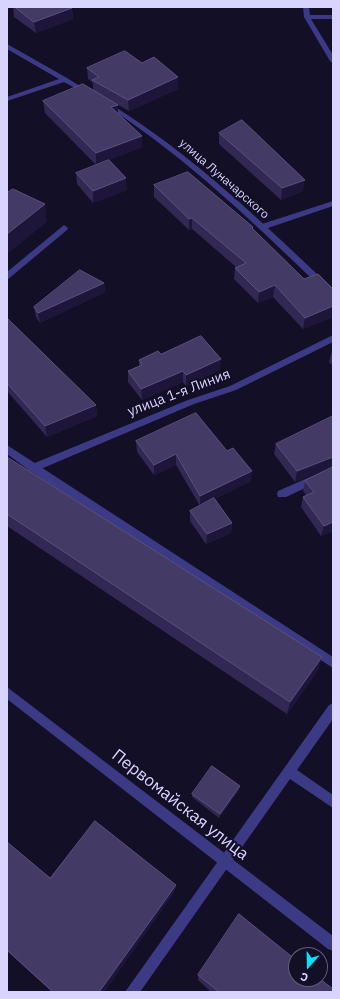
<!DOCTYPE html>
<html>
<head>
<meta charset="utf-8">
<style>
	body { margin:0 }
	#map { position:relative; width:340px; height:999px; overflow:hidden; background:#130f26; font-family:"IBM Plex Sans",sans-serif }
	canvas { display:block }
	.frame { position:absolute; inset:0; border:8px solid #d9d4ff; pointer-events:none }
	.north { position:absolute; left:288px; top:947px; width:40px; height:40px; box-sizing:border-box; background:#130f26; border:1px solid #625e7d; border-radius:50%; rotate:200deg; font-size:11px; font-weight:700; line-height:16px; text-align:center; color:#d9d4ff }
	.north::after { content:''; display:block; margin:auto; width:14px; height:18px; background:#00e5ff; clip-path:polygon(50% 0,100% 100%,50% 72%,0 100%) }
</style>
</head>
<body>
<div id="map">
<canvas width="340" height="999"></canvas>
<div class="frame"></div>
<div class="north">С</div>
</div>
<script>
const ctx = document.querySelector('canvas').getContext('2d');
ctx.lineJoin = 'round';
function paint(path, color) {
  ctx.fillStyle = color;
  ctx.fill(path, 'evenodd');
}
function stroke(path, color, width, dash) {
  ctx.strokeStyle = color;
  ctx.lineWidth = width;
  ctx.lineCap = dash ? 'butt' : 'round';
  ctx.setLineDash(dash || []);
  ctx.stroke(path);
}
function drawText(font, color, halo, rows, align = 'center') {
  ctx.font = font + ' "IBM Plex Sans",sans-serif';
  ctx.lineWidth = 4;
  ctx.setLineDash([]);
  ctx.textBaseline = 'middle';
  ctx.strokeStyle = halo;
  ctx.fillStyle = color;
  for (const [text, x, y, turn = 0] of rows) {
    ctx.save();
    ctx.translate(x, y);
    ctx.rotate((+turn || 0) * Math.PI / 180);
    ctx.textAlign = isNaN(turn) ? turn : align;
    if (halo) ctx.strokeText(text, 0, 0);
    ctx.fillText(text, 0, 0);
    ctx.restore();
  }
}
paint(new Path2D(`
	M 303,7 L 309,7 L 310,15 L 333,15 L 333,19 L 311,19 L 333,55 L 333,63 L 330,61 L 304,17 Z
	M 333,201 L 333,206 L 265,229 L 262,230 L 258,227 L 259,225 Z
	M 64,225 L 68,228 L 67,230 L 7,280 L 7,272 Z
	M 7,445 L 333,657 L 333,668 L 30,471 L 7,454 Z
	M 333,703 L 333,719 L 297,770 L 333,795 L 333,808 L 290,779 L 140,992 L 125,992 L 329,705 Z`), '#3d3a85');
paint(new Path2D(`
	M 7,44 L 67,78 L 91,93 L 86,94 L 64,82 L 7,101 L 7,97 L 59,79 L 7,49 Z
	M 105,103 L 109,103 C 193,155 262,222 333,289 L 333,297 L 330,296 C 258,227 189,159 105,105 Z
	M 333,335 L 333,342 L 236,390 L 194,404 L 36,471 L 30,471 L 28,468 L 30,465 L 188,400 L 230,386 Z
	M 333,467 L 333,475 L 286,497 L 278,497 L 277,494 L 278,491 Z
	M 7,687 L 333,936 L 333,951 L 328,949 L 7,699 Z`), '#3d3a85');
paint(new Path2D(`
	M 13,7 L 70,7 L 72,8 L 73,19 L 36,33 L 14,17 Z
	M 87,68 L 178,89 L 129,111 L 118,105 L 118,114 L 142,136 L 142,147 L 96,165 L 45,113 L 43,101 L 93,90 L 93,83 L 88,79 Z
	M 219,133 L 303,191 L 281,200 L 219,144 Z
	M 76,173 L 127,190 L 93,203 L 77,184 Z
	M 154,185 L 253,227 L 253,229 L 304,279 L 333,289 L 333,317 L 303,329 L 273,297 L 258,303 L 234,279 L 235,268 L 236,267 L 192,229 L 189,230 L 154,197 Z
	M 104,283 L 105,292 L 40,323 L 36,317 L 34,307 Z
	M 7,318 L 96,405 L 97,416 L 47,437 L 7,391 Z
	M 333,350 L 333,366 L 329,362 L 332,351 Z
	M 161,354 L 220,370 L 186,386 L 183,382 L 142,400 L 128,382 L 128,371 L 139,366 L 139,360 Z
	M 196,413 L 251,481 L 214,499 L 232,523 L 231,533 L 206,544 L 190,521 L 190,511 L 200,506 L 176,465 L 154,475 L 137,452 L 136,441 Z
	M 333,416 L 333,467 L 295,482 L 274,454 L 276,444 Z
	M 7,457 L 322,657 L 318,670 L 287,714 L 7,526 Z
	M 333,467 L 333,531 L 321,536 L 301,507 L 303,497 L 306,495 L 303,491 L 305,481 Z
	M 239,790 L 219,818 L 192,797 L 192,794 Z
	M 7,842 L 50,878 L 175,891 L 104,992 L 52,992 L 7,951 Z
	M 198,975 L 333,992 L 211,992 L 198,980 Z`), '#312854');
paint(new Path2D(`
	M 72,8 L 73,19 L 36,33 L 34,22 Z
	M 178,77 L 178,89 L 129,111 L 128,100 Z
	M 118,105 L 118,116 L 111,107 Z
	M 142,136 L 142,147 L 96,165 L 96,153 Z
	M 126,178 L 127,190 L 93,203 L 93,191 Z
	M 305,180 L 303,191 L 281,200 L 282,188 Z
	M 45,204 L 47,222 L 7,254 L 7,234 Z
	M 192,218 L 192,229 L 189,230 L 189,219 Z
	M 104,283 L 105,292 L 40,323 L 38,313 Z
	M 275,285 L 273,297 L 258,303 L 259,292 Z
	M 333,306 L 333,317 L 303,329 L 305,318 Z
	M 221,359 L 220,370 L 186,386 L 186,375 Z
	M 183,371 L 183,382 L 142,400 L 141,389 Z
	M 96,405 L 97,416 L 47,437 L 45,426 Z
	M 176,454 L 176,465 L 154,475 L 154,465 Z
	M 333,457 L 333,467 L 295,482 L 297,471 Z
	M 252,471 L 251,481 L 200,506 L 200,496 Z
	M 333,522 L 333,531 L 321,536 L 324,526 Z
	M 232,523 L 231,533 L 206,544 L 207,534 Z
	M 322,657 L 318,670 L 287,714 L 290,702 Z
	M 240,786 L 239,790 L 219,818 L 220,814 Z
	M 176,885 L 175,891 L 104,992 L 99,992 Z`), '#1d163a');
const building = new Path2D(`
	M 15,7 L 70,7 L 72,8 L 34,22 Z
	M 125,51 L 142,63 L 154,57 L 178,77 L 128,100 L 92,80 L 99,77 L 87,68 Z
	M 83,84 L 118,105 L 111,107 L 142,136 L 96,153 L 43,101 Z
	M 242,120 L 305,180 L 282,188 L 219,133 Z
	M 109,160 L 126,178 L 93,191 L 76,173 Z
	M 188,172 L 253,227 L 252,228 L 304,279 L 318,274 L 333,289 L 333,306 L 305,318 L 275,285 L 259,292 L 235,268 L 246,263 L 192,218 L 189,219 L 154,185 Z
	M 13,189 L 45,204 L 7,234 L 7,193 Z
	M 80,270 L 104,283 L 38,313 L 34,307 Z
	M 7,318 L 96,405 L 45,426 L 7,383 Z
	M 201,336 L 221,359 L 186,375 L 183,371 L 141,389 L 128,371 L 142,365 L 139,360 L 158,351 L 161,354 Z
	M 196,413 L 227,451 L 233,448 L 252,471 L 200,496 L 176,454 L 154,465 L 136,441 Z
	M 333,416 L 333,457 L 297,471 L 276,444 Z
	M 7,457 L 322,657 L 290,702 L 7,514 Z
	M 333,467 L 333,522 L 324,526 L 303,497 L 314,492 L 305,481 Z
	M 214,498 L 232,523 L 207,534 L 190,511 Z
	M 212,766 L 240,786 L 220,814 L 192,794 Z
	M 95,821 L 176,885 L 99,992 L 53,992 L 7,950 L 7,842 L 50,878 Z
	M 239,914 L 296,960 L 296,979 L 320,979 L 333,989 L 333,992 L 219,992 L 198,975 Z`);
paint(building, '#433a66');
stroke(building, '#5a527e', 1);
drawText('12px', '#d9d4ff', '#130f26', [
	["улица Луначарского",224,179,41]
]);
drawText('14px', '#d9d4ff', '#130f26', [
	["улица 1-я Линия",179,393,-21]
]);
drawText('17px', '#d9d4ff', '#130f26', [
	["Первомайская улица",180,805,38]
]);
</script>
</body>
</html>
